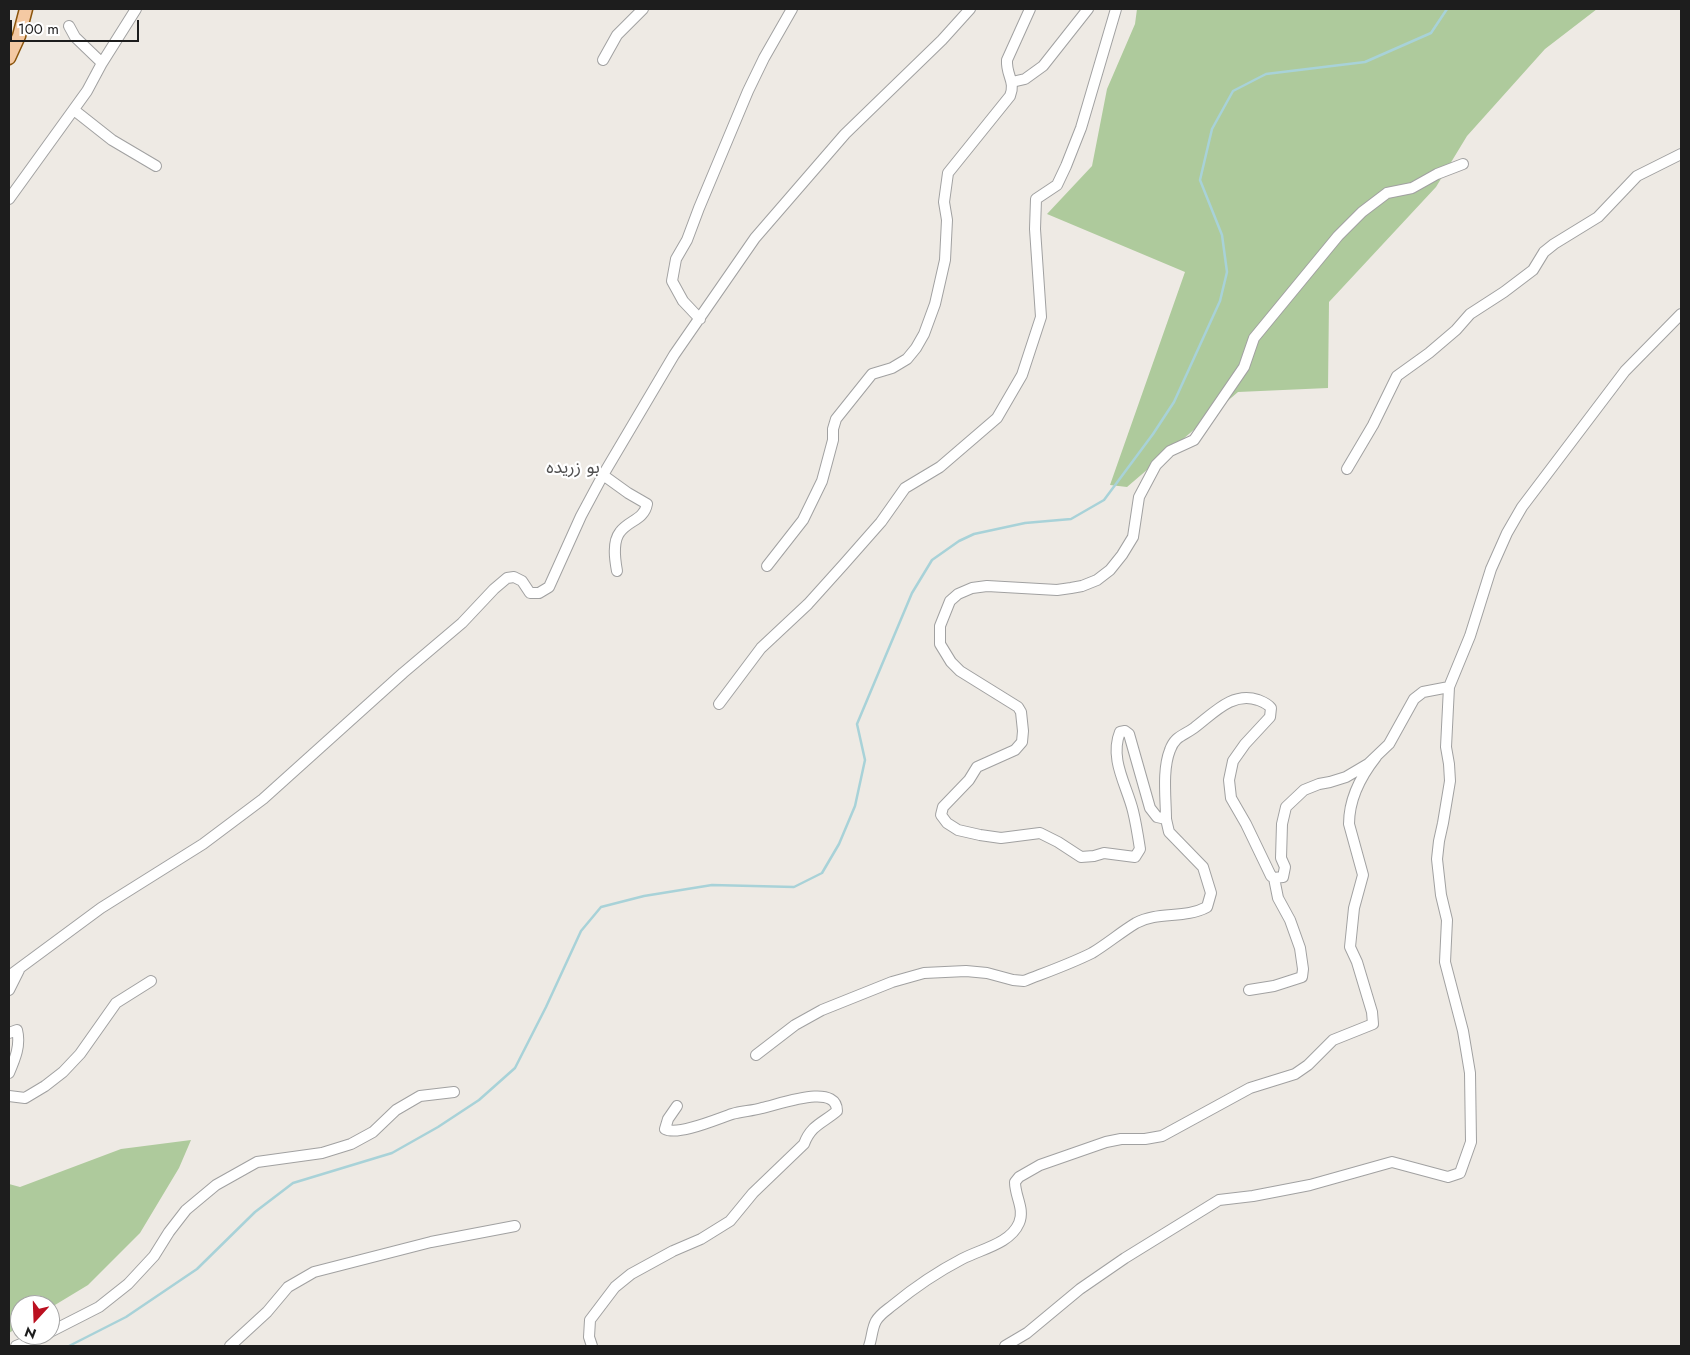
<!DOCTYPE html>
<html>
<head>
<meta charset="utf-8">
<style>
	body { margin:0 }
	#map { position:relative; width:1690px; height:1355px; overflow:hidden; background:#eeeae4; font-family:Jost,sans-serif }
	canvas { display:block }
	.frame { position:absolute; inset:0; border:10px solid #1d1d1d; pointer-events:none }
	.north { position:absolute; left:10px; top:1295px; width:50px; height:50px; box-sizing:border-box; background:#fff; border:1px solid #a5a5a5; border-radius:50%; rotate:200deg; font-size:14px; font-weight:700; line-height:20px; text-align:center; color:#1d1d1d }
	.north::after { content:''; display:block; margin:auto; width:18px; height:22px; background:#bb1020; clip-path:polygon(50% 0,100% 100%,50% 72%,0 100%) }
	.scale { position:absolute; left:10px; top:20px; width:129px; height:22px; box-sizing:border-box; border:2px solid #1d1d1d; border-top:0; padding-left:6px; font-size:15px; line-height:18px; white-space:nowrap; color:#1d1d1d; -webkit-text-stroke:4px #fff; paint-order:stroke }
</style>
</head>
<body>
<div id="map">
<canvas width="1690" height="1355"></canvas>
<div class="frame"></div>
<div class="north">N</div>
<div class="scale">100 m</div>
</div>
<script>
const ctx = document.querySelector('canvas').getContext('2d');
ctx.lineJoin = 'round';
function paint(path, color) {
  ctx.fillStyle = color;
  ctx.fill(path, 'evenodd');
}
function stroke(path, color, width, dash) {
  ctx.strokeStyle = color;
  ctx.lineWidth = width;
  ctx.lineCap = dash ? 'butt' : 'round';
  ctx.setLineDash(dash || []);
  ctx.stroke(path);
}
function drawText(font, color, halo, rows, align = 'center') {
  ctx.font = font + ' Jost,"Noto Sans Arabic",sans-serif';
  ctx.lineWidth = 4.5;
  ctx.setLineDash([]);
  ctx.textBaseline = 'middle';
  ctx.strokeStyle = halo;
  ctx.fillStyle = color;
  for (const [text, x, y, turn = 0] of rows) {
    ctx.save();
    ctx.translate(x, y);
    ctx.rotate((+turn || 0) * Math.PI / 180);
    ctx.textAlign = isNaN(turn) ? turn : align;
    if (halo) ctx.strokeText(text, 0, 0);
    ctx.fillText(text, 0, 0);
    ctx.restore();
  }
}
paint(new Path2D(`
	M 1137,9 L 1597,9 L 1545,49 L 1467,136 L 1436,187 L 1329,302 L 1328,388 L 1238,392 L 1127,487 L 1110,485 L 1185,272 L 1047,214 L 1092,166 L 1107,89 L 1135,24 Z
	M 191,1140 L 179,1168 L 140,1233 L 88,1285 L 50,1308 L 50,1305 L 20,1305 L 20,1326 L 9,1333 L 9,1184 L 20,1187 L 121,1149 Z`), '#aeca9c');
stroke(new Path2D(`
	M 69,1346 L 126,1317 L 197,1269 L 255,1212 L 293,1183 L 392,1153 L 438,1127 L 479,1100 L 515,1068 L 546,1007 L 581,931 L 601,907 L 644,896 L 712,885 L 794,887 L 822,873 L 839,844 L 855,806 L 865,760 L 857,724 L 912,593 L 932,560 L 959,541 L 974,534 L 1025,523 L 1071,519 L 1104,500 L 1153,434 L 1174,402 L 1220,301 L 1227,272 L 1222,235 L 1200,180 L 1212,129 L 1233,91 L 1266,74 L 1365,62 L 1431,33 L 1447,9`), '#a8d2d8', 2.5);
const minor = new Path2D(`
	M 69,26 L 75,37 L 102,63
	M 603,60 L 617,35 L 643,9
	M 1012,82 L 1025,79 L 1043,66 L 1088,9
	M 74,110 L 112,140 L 156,166
	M 9,199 L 87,91 L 102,63 L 136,9
	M 700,319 L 683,301 L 672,281 L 676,259 L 687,240 L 699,208 L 748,91 L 764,58 L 792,9
	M 1347,469 L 1373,425 L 1397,376 L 1429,353 L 1456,330 L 1470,314 L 1504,292 L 1533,270 L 1544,252 L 1554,244 L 1598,217 L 1637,176 L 1681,154
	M 603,475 L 628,493 L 647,504 C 644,520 629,520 620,532 C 612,542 615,560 617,571
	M 767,566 L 803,520 L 822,481 L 833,440 L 833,429 L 836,419 L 872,374 L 892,368 L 907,359 L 916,348 L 924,334 L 935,304 L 945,260 L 947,220 L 944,202 L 948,173 L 1010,96 C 1016,81 1006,76 1007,60 L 1030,9
	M 719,704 L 761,648 L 808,604 L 844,564 L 881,522 L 905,488 L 940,467 L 997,418 L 1022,375 L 1041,317 L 1035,229 L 1036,199 L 1057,185 L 1066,166 L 1081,128 L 1116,9
	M 1166,819 C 1166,799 1162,770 1170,750 C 1175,736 1183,736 1194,728 C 1213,714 1232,691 1258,700 C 1263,702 1267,703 1271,708 L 1270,717 L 1245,744 L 1233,761 L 1229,780 L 1231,798 L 1246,824 L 1271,876 L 1274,878 L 1283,877 L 1285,867 L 1281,858 L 1282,824 L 1286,807 L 1304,790 L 1319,784 L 1330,782 L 1346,777 L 1368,764 L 1389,744 L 1414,699 L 1423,692 L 1449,687
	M 9,976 L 101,908 L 203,844 L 263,799 L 403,673 L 462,623 L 494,589 L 507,578 L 514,577 L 522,581 L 530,593 L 539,593 L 549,587 L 581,516 L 603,475 L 674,355 L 755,238 L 845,134 L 942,40 L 970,9
	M 9,990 L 19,970
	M 1249,990 L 1274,986 L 1302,977 L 1303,969 L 1300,948 L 1290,920 L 1278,898 L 1274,878
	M 9,1033 L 17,1030 C 21,1045 15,1059 9,1073
	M 756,1055 L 795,1025 L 822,1010 L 892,982 L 924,973 L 966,971 L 987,973 L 1013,980 L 1024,981 C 1047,972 1070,964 1092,953 C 1107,944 1121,932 1136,923 C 1158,911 1185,919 1207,907 L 1211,893 L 1203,867 L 1169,832 L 1166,819 L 1157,817 L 1150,808 L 1129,734 L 1125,731 L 1120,732 C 1109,759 1127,786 1133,811 C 1136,823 1138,836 1140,849 L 1135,857 L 1104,853 L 1094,856 L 1081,857 L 1058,842 L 1040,833 L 1001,838 L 980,835 L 958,830 L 947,823 L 941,815 L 943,807 L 969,780 L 977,767 L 1015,750 L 1022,742 L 1023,731 L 1021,712 L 1018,707 L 960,671 L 951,662 L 940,644 L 940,626 L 950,601 L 958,594 L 972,588 L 987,586 L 1057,590 L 1071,588 L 1082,586 L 1097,580 L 1110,570 L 1122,555 L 1133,537 L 1139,497 L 1156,465 L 1170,451 L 1194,440 L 1244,367 L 1254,338 L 1338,236 L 1362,212 L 1387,193 L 1412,188 L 1437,174 L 1463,164
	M 9,1096 L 25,1098 L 45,1086 L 63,1072 L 80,1054 L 116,1003 L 151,981
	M 50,1332 L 99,1307 L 128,1284 L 154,1256 L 169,1232 L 186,1210 L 216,1185 L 257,1162 L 322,1153 L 351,1144 L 373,1132 L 396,1110 L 420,1096 L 454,1092
	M 16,1346 L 43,1335
	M 230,1346 L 267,1312 L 288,1287 L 314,1272 L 431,1242 L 515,1226
	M 592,1346 L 589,1337 L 590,1320 L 615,1287 L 631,1274 L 673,1251 L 701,1239 L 730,1221 L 753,1193 L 804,1144 C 811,1125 823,1123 837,1111 C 837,1082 778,1105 762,1108 C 752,1111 742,1111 732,1114 C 717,1119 678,1136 665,1129 L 668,1119 L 677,1106
	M 869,1346 C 872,1338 872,1328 876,1321 C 880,1314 887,1310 893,1305 C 915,1287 937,1272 962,1259 C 981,1249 1010,1244 1019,1223 C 1025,1209 1015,1197 1015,1182 L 1019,1177 L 1040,1165 L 1106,1142 L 1121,1139 L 1145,1139 L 1162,1136 L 1250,1088 L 1295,1074 L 1308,1065 L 1333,1040 L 1373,1024 L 1372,1012 L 1357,962 L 1350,947 L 1354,908 L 1363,875 L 1349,824 C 1349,799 1361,776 1376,757
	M 1005,1346 L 1027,1333 L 1080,1289 L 1125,1258 L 1219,1200 L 1253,1196 L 1310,1185 L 1392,1162 L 1448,1177 L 1460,1173 L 1471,1142 L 1470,1073 L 1463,1031 L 1445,962 L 1447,920 L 1441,895 L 1437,859 L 1439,841 L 1443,823 L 1450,781 L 1449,764 L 1446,747 L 1449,687 L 1470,636 L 1491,569 L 1507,533 L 1522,507 L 1625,371 L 1681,314`);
const major = new Path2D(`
	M 9,58 L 19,36 L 26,9`);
stroke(minor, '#a1a1a1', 12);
stroke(major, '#8b550c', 15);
stroke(minor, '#fff', 10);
stroke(major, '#f4c9a3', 12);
drawText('18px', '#505050', '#fff', [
	["بو زريده",573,469]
]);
</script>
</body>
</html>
